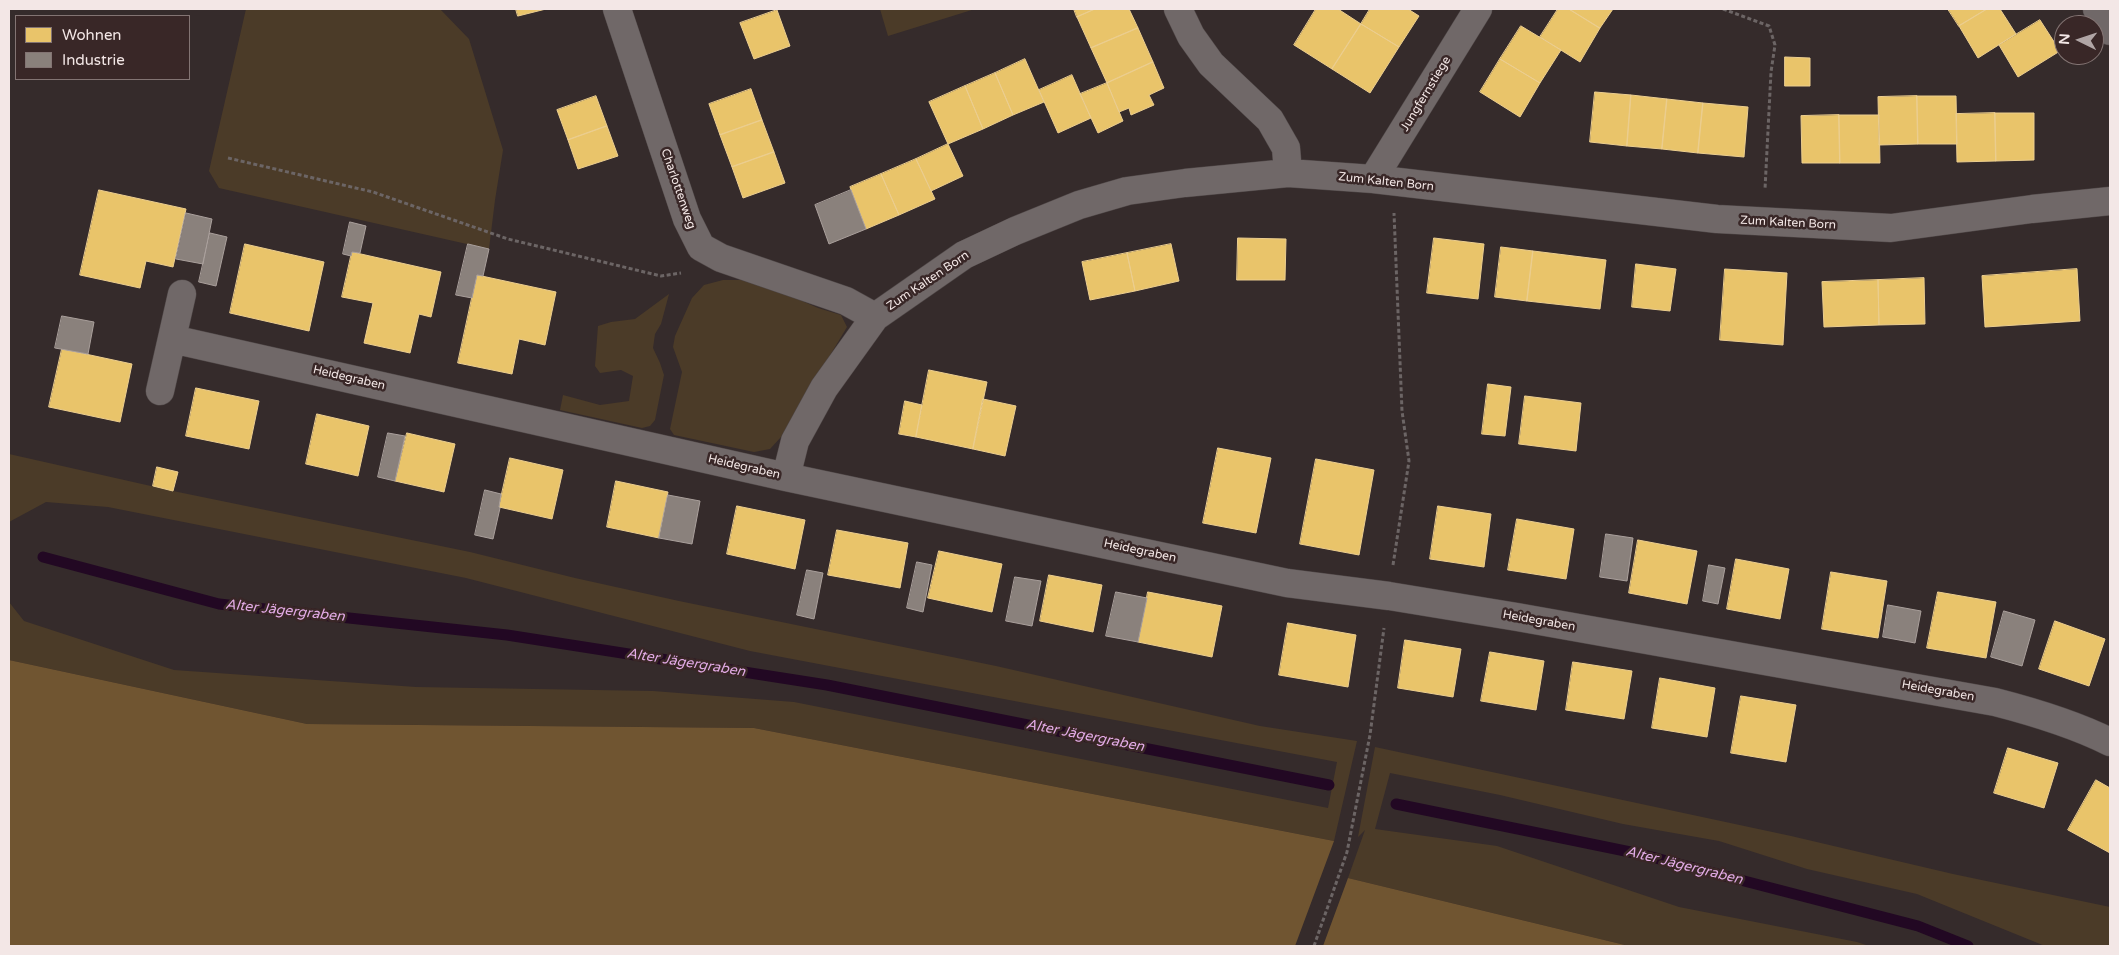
<!DOCTYPE html>
<html>
<head>
<meta charset="utf-8">
<style>
	body { margin:0 }
	#map { position:relative; width:2119px; height:955px; overflow:hidden; background:#352b2b; font-family:"Varela Round",sans-serif }
	canvas { display:block }
	.frame { position:absolute; inset:0; border:10px solid #f3e7e6; pointer-events:none }
	.legend { position:absolute; left:15px; top:15px; width:175px; height:65px; box-sizing:border-box; background:#392727; border:1px solid #837473; margin:0; padding:6px 9px; list-style:none; font-size:15px; color:#f3e7e6 }
	.legend li { display:flex; align-items:center; gap:10px; height:25px }
	.legend b { width:25px; border:1px solid #837473 }
	.north { position:absolute; left:2054px; top:15px; width:50px; height:50px; box-sizing:border-box; background:#392727; border:1px solid #837473; border-radius:50%; rotate:274deg; font-size:14px; font-weight:700; line-height:20px; text-align:center; color:#f3e7e6 }
	.north::after { content:''; display:block; margin:auto; width:18px; height:22px; background:#b0a5a5; clip-path:polygon(50% 0,100% 100%,50% 72%,0 100%) }
</style>
</head>
<body>
<div id="map">
<canvas width="2119" height="955"></canvas>
<div class="frame"></div>
<ul class="legend">
<li><b style="height:14px;background:#e9c46a"></b>Wohnen</li>
<li><b style="height:14px;background:#8a817c"></b>Industrie</li>
</ul>
<div class="north">N</div>
</div>
<script>
const ctx = document.querySelector('canvas').getContext('2d');
ctx.lineJoin = 'round';
function paint(path, color) {
  ctx.fillStyle = color;
  ctx.fill(path, 'evenodd');
}
function stroke(path, color, width, dash) {
  ctx.strokeStyle = color;
  ctx.lineWidth = width;
  ctx.lineCap = dash ? 'butt' : 'round';
  ctx.setLineDash(dash || []);
  ctx.stroke(path);
}
function drawText(font, color, halo, rows, align = 'center') {
  ctx.font = font + ' "Varela Round",sans-serif';
  ctx.lineWidth = 5;
  ctx.setLineDash([]);
  ctx.textBaseline = 'middle';
  ctx.strokeStyle = halo;
  ctx.fillStyle = color;
  for (const [text, x, y, turn = 0] of rows) {
    ctx.save();
    ctx.translate(x, y);
    ctx.rotate((+turn || 0) * Math.PI / 180);
    ctx.textAlign = isNaN(turn) ? turn : align;
    if (halo) ctx.strokeText(text, 0, 0);
    ctx.fillText(text, 0, 0);
    ctx.restore();
  }
}
paint(new Path2D(`
	M 246,9 L 440,9 L 469,39 L 503,150 L 495,200 L 489,249 L 219,188 L 209,171 Z
	M 880,9 L 975,9 L 888,36 Z
	M 723,280 L 741,280 L 766,285 L 818,308 L 841,315 L 847,327 L 781,437 L 770,449 L 754,452 L 674,435 L 670,429 L 682,372 L 673,347 L 675,336 L 692,298 L 704,285 Z
	M 669,294 L 661,324 L 655,334 L 653,348 L 660,363 L 664,375 L 655,420 L 650,426 L 642,428 L 560,410 L 563,395 L 600,405 L 629,401 L 633,376 L 621,370 L 600,373 L 595,366 L 598,326 L 611,322 L 635,319 Z
	M 9,454 L 173,491 L 470,552 L 575,578 L 679,601 L 996,666 L 1260,726 L 1357,741 L 1334,841 L 754,728 L 307,724 L 9,660 L 9,602 L 24,621 L 174,670 L 416,687 L 653,691 L 794,702 L 1328,808 L 1337,762 L 750,651 L 466,578 L 108,507 L 46,502 L 9,522 Z
	M 1375,747 L 1791,836 L 1953,874 L 2110,907 L 2110,946 L 2045,946 L 1917,894 L 1807,869 L 1719,841 L 1623,824 L 1500,795 L 1390,773 L 1375,829 L 1497,846 L 1679,907 L 1857,942 L 1869,946 L 1629,946 L 1348,878 L 1365,830 L 1358,837 Z`), '#4b3b28');
paint(new Path2D(`
	M 9,660 L 307,724 L 754,728 L 1334,841 L 1295,946 L 9,946 Z
	M 1348,878 L 1629,946 L 1323,946 Z`), '#705531');
const homes = new Path2D(`
	M 516,9 L 546,9 L 518,16 Z
	M 1074,9 L 1095,9 L 1077,17 Z
	M 1095,9 L 1129,9 L 1138,28 L 1091,48 L 1077,17 Z
	M 1316,9 L 1338,9 L 1361,24 L 1332,69 L 1294,45 Z
	M 1370,9 L 1408,9 L 1419,16 L 1399,47 L 1361,24 Z
	M 1558,9 L 1569,9 L 1600,28 L 1580,62 L 1540,37 Z
	M 1569,9 L 1613,9 L 1600,28 Z
	M 1948,9 L 1987,9 L 1959,26 Z
	M 1987,9 L 2000,9 L 2016,34 L 1978,58 L 1959,26 Z
	M 777,10 L 790,46 L 754,59 L 740,23 Z
	M 2040,20 L 2060,51 L 2018,77 L 1999,45 Z
	M 1361,24 L 1399,47 L 1370,93 L 1332,69 Z
	M 1521,26 L 1561,50 L 1540,83 L 1500,59 Z
	M 1138,28 L 1153,62 L 1107,83 L 1091,48 Z
	M 1785,57 L 1810,58 L 1810,86 L 1785,86 Z
	M 1025,59 L 1044,102 L 1013,115 L 995,73 Z
	M 1500,59 L 1540,83 L 1520,117 L 1480,92 Z
	M 1153,62 L 1164,88 L 1149,95 L 1154,105 L 1131,115 L 1129,108 L 1119,112 L 1107,83 Z
	M 995,73 L 1013,115 L 983,129 L 965,86 Z
	M 1072,75 L 1091,118 L 1058,133 L 1039,90 Z
	M 1107,83 L 1123,121 L 1098,133 L 1080,94 Z
	M 965,86 L 983,129 L 948,144 L 929,102 Z
	M 751,89 L 762,120 L 720,135 L 709,104 Z
	M 1595,92 L 1631,95 L 1627,146 L 1590,142 Z
	M 1631,95 L 1667,99 L 1662,149 L 1627,146 Z
	M 596,96 L 607,126 L 568,140 L 557,110 Z
	M 1917,96 L 1918,144 L 1879,145 L 1878,97 Z
	M 1917,96 L 1956,96 L 1957,144 L 1918,144 Z
	M 1667,99 L 1703,103 L 1698,153 L 1662,149 Z
	M 1703,103 L 1748,107 L 1744,157 L 1698,153 Z
	M 1995,113 L 1996,161 L 1957,162 L 1956,114 Z
	M 1995,113 L 2034,113 L 2034,160 L 1996,161 Z
	M 1839,115 L 1879,115 L 1880,163 L 1840,163 Z
	M 1839,115 L 1840,163 L 1802,163 L 1801,116 Z
	M 762,120 L 774,152 L 732,167 L 720,135 Z
	M 607,126 L 618,156 L 578,169 L 568,140 Z
	M 948,144 L 963,176 L 931,191 L 916,159 Z
	M 774,152 L 785,183 L 743,198 L 732,167 Z
	M 916,159 L 935,199 L 899,215 L 881,174 Z
	M 881,174 L 899,215 L 866,229 L 850,187 Z
	M 99,190 L 186,209 L 173,267 L 146,261 L 140,288 L 80,275 Z
	M 1238,238 L 1286,239 L 1285,280 L 1237,280 Z
	M 1434,238 L 1484,244 L 1478,299 L 1427,293 Z
	M 245,244 L 324,262 L 309,331 L 230,313 Z
	M 1171,244 L 1179,281 L 1135,291 L 1127,253 Z
	M 1501,247 L 1533,251 L 1527,301 L 1495,297 Z
	M 1533,251 L 1606,260 L 1600,309 L 1527,301 Z
	M 352,252 L 441,272 L 431,317 L 419,314 L 410,353 L 364,343 L 373,303 L 342,297 Z
	M 1127,253 L 1135,291 L 1090,300 L 1082,262 Z
	M 1636,264 L 1676,269 L 1670,311 L 1632,307 Z
	M 1725,269 L 1787,273 L 1783,345 L 1720,340 Z
	M 2077,269 L 2080,321 L 1985,327 L 1982,276 Z
	M 477,275 L 556,292 L 545,345 L 519,339 L 512,374 L 458,363 Z
	M 1924,278 L 1925,324 L 1879,325 L 1878,280 Z
	M 1878,280 L 1879,325 L 1824,327 L 1822,282 Z
	M 62,349 L 132,364 L 120,422 L 49,407 Z
	M 929,370 L 987,382 L 973,449 L 916,437 Z
	M 1488,384 L 1511,387 L 1505,436 L 1482,434 Z
	M 196,388 L 259,401 L 249,449 L 186,436 Z
	M 1525,396 L 1581,403 L 1576,451 L 1519,444 Z
	M 983,399 L 1016,406 L 1005,456 L 973,449 Z
	M 905,401 L 922,405 L 916,437 L 899,434 Z
	M 317,414 L 369,426 L 358,476 L 306,464 Z
	M 407,433 L 455,444 L 444,492 L 395,481 Z
	M 1218,448 L 1271,458 L 1256,533 L 1203,523 Z
	M 510,458 L 563,470 L 552,519 L 499,507 Z
	M 1316,459 L 1374,470 L 1359,555 L 1300,544 Z
	M 157,467 L 178,472 L 173,491 L 153,486 Z
	M 616,481 L 668,492 L 659,538 L 607,527 Z
	M 737,506 L 805,520 L 795,569 L 727,554 Z
	M 1438,506 L 1491,514 L 1484,567 L 1430,559 Z
	M 1517,519 L 1574,529 L 1566,579 L 1508,570 Z
	M 837,530 L 908,543 L 900,588 L 828,575 Z
	M 1638,540 L 1697,551 L 1687,604 L 1629,593 Z
	M 939,551 L 1002,564 L 992,612 L 928,598 Z
	M 1736,559 L 1789,569 L 1780,619 L 1727,609 Z
	M 1831,572 L 1887,581 L 1878,638 L 1822,629 Z
	M 1049,575 L 1102,585 L 1093,632 L 1040,621 Z
	M 1148,592 L 1222,606 L 1212,657 L 1138,642 Z
	M 1938,592 L 1996,602 L 1986,658 L 1927,648 Z
	M 2055,621 L 2105,639 L 2089,686 L 2039,669 Z
	M 1288,623 L 1356,635 L 1348,687 L 1279,675 Z
	M 1405,640 L 1461,649 L 1453,697 L 1398,688 Z
	M 1490,652 L 1544,661 L 1536,710 L 1481,701 Z
	M 1573,662 L 1632,671 L 1624,719 L 1566,710 Z
	M 1660,678 L 1715,688 L 1707,737 L 1652,728 Z
	M 1741,696 L 1796,705 L 1786,762 L 1731,753 Z
	M 2008,748 L 2058,763 L 2044,808 L 1994,793 Z
	M 2096,780 L 2110,788 L 2110,853 L 2068,830 Z`);
paint(homes, '#e9c46a');
stroke(homes, '#ecce8f', 1);
const industry = new Path2D(`
	M 851,190 L 866,229 L 829,244 L 815,205 Z
	M 186,213 L 212,219 L 203,264 L 176,259 Z
	M 350,222 L 366,226 L 360,253 L 352,252 L 351,256 L 343,254 Z
	M 210,233 L 227,237 L 216,286 L 199,282 Z
	M 468,244 L 489,249 L 483,276 L 477,275 L 472,298 L 456,295 Z
	M 62,316 L 94,322 L 88,354 L 55,348 Z
	M 388,433 L 405,436 L 395,481 L 378,477 Z
	M 485,490 L 501,494 L 499,507 L 500,508 L 493,539 L 475,535 Z
	M 668,495 L 700,501 L 692,544 L 659,538 Z
	M 1606,534 L 1633,538 L 1627,581 L 1600,577 Z
	M 917,562 L 932,565 L 923,612 L 907,608 Z
	M 1709,565 L 1725,568 L 1718,604 L 1703,601 Z
	M 807,570 L 823,573 L 814,619 L 797,615 Z
	M 1015,577 L 1041,581 L 1032,626 L 1006,621 Z
	M 1116,592 L 1147,598 L 1138,642 L 1106,636 Z
	M 1888,605 L 1921,611 L 1915,643 L 1883,637 Z
	M 2004,611 L 2035,620 L 2022,666 L 1991,657 Z`);
paint(industry, '#8a817c');
stroke(industry, '#aaa09c', 1);
stroke(new Path2D(`
	M 43,557 L 219,604 L 507,635 L 827,685 L 1329,785
	M 1396,804 L 1640,854 L 1918,926 L 1968,946`), '#220823', 11);
const minor = new Path2D(`
	M 617,9 L 687,219 L 701,247 L 721,258 L 846,301 L 875,317
	M 1178,9 L 1191,36 L 1211,64 L 1270,120 L 1286,148 L 1288,173
	M 2097,9 L 2110,31
	M 1373,179 L 1478,9
	M 172,339 L 786,477 L 1287,583 L 1389,596 L 1517,617 L 1995,702 C 2034,712 2074,724 2110,742
	M 160,391 L 182,294
	M 786,477 L 795,441 L 824,388 L 875,317 L 964,255 L 1015,231 L 1079,205 L 1127,191 L 1185,183 L 1288,173 L 1373,179 L 1717,219 L 1891,228 L 2032,209 L 2110,201`);
stroke(minor, '#4f4747', 29);
stroke(new Path2D(`
	M 1723,9 L 1769,26 L 1775,45 L 1771,72 L 1765,189
	M 228,158 L 373,192 L 508,239 L 661,276 L 681,273
	M 1393,565 L 1409,461 L 1402,411 L 1394,213
	M 1314,946 L 1347,852 L 1370,735 L 1384,628`), '#6c6565', 3, [4, 2.5]);
stroke(minor, '#706868', 28);
drawText('12px', '#f3e7e6', '#392727', [
	["Jungfernstiege",1426,94,-59],
	["Zum Kalten Born",1386,182,6],
	["Charlottenweg",678,189,71],
	["Zum Kalten Born",1788,223,3],
	["Zum Kalten Born",928,281,-34],
	["Heidegraben",349,378,13],
	["Heidegraben",744,467,13],
	["Heidegraben",1140,551,12],
	["Heidegraben",1539,621,10],
	["Heidegraben",1938,691,10]
]);
drawText('italic 14px', '#e2abe5', '#392727', [
	["Alter Jägergraben",285,611,6],
	["Alter Jägergraben",686,663,9],
	["Alter Jägergraben",1085,736,11],
	["Alter Jägergraben",1684,866,14]
]);
</script>
</body>
</html>
